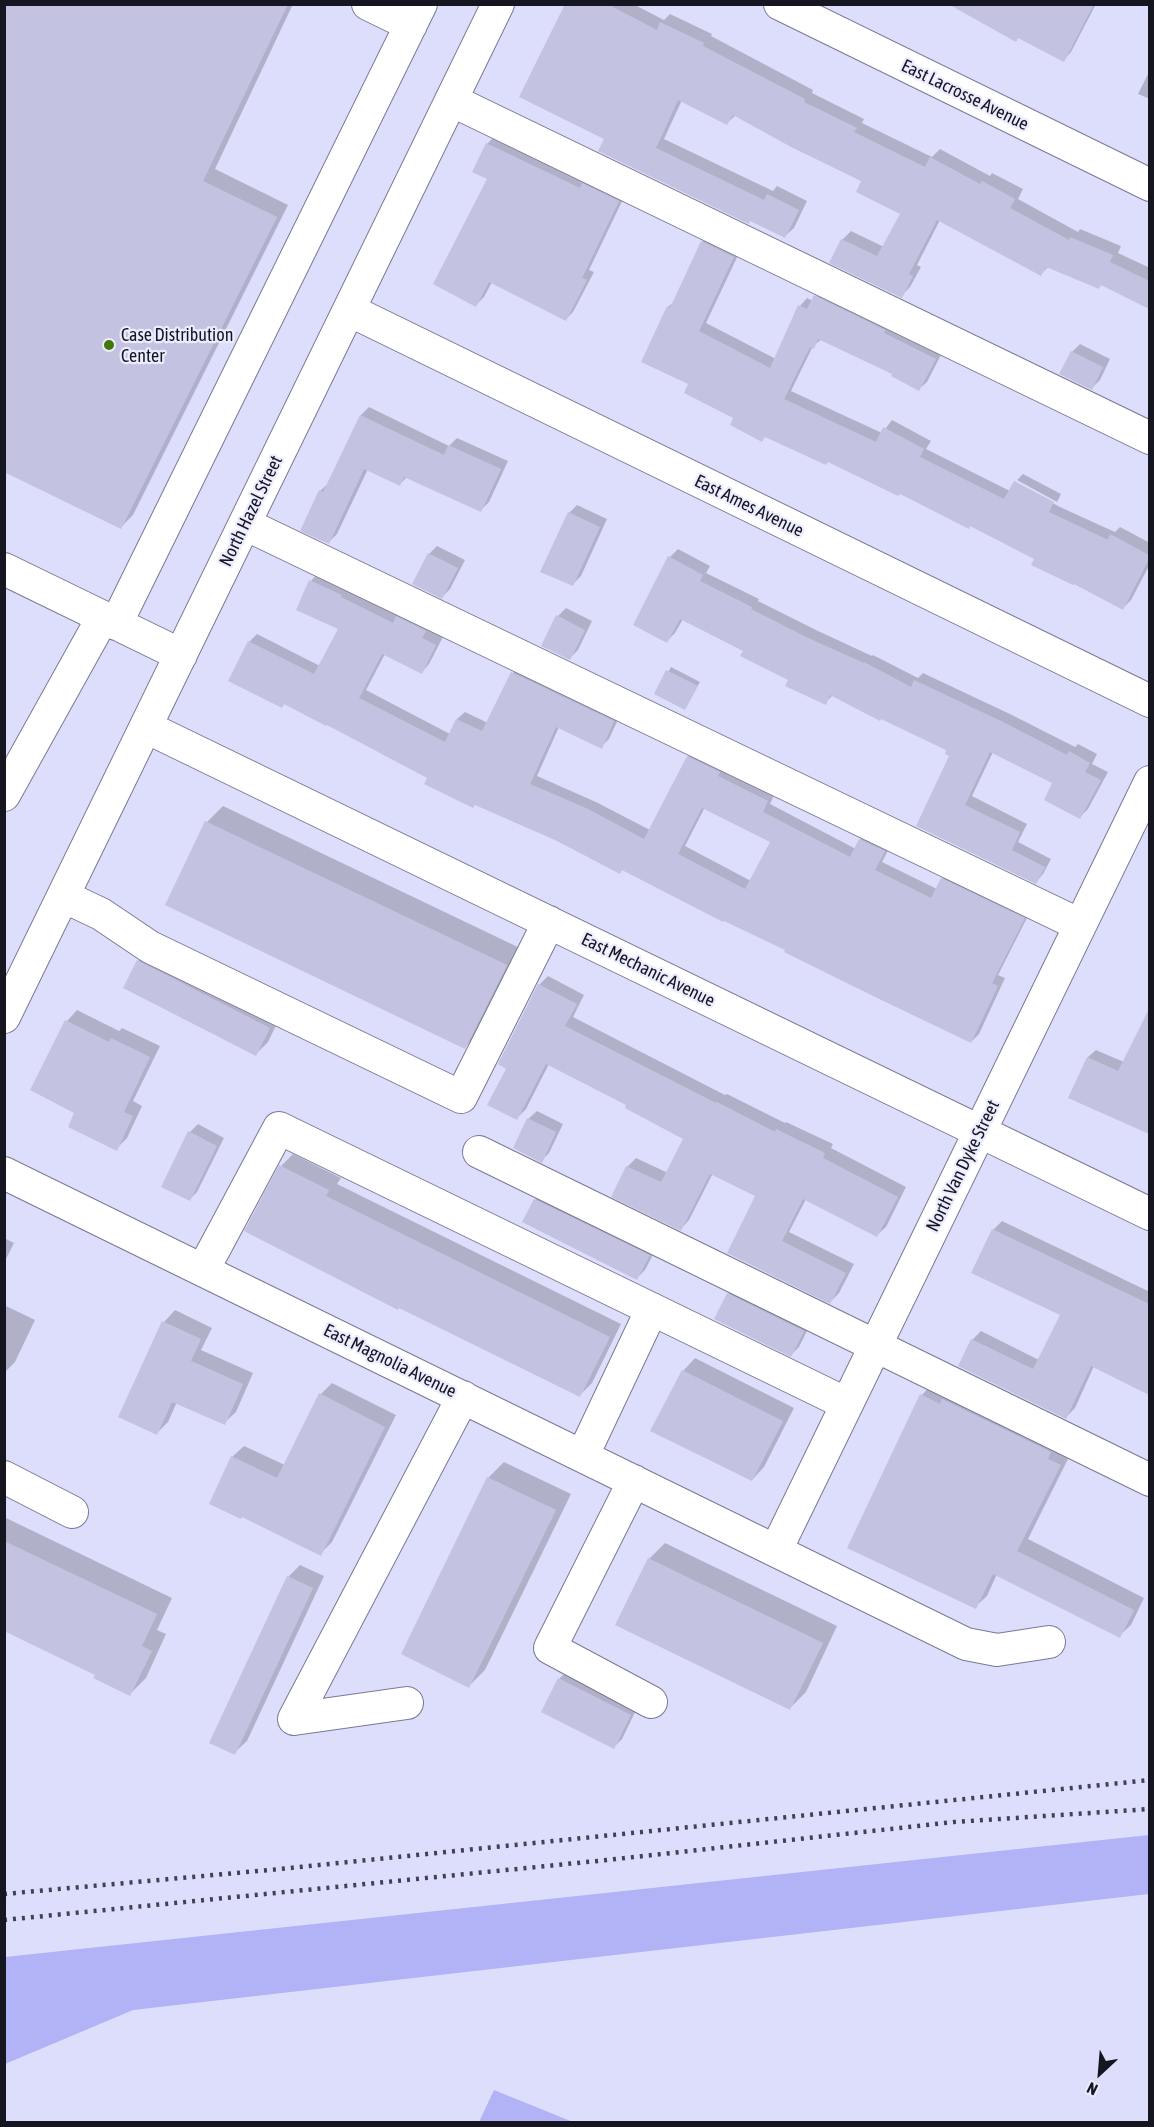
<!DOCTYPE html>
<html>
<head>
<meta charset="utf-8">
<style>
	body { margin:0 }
	#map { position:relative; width:1154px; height:2127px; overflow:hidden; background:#dddefc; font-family:"Asap Condensed",sans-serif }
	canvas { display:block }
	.frame { position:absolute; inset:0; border:6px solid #161620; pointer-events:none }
	.north { position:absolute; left:1070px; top:2043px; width:60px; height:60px; -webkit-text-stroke:4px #ebecff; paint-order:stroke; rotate:206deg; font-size:16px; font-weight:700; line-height:24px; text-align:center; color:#161620 }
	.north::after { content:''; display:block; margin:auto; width:21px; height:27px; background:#161620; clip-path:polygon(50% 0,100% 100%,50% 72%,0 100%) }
</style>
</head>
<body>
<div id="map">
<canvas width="1154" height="2127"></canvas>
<div class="frame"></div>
<div class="north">N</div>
</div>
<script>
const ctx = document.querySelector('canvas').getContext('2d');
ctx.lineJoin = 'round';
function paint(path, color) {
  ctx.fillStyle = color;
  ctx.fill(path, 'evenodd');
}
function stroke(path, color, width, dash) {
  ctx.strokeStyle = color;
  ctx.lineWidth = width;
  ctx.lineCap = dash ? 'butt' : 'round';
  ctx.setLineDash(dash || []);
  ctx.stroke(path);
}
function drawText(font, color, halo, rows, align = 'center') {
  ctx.font = font + ' "Asap Condensed",sans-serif';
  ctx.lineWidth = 4.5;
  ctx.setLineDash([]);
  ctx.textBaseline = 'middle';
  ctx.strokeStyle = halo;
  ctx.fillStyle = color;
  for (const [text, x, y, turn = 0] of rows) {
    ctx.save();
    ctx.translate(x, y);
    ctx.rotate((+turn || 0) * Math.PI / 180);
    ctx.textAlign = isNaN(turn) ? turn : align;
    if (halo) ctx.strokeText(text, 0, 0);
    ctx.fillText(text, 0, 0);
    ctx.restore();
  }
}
paint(new Path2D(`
	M 1149,1835 L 1149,1894 L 133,2010 L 5,2064 L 5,1957 Z
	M 494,2090 L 573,2122 L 479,2122 Z`), '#b2b2f7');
paint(new Path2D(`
	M 4,4 L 293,4 L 215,169 L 288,205 L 133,515 L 121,527 Z
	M 567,4 L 633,4 L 664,20 L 670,14 L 712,34 L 711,36 L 813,90 L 812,93 L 864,119 L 862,123 L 932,157 L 940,149 L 990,176 L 992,173 L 1023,189 L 1018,199 L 1078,232 L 1080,229 L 1121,246 L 1118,253 L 1150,268 L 1150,304 L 1147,306 L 1102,284 L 1048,267 L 1041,274 L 940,220 L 917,265 L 921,267 L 910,287 L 901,296 L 842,240 L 851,231 L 884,247 L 902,213 L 863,180 L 736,115 L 727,123 L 682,100 L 664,139 L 773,191 L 777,186 L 807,201 L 794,228 L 785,236 L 606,138 Z
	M 949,4 L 1096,4 L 1071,52 L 1064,60 L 1019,37 L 1016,40 Z
	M 1150,70 L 1150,99 L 1138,94 Z
	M 495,136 L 626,193 L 589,270 L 594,272 L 573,312 L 565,320 L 492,282 L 484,297 L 476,305 L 489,178 L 487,144 Z
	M 710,234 L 741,249 L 706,323 L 776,359 L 800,306 L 807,298 L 813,301 L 823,288 L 943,351 L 927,382 L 919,389 L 894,373 L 822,339 L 813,346 L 791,391 L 882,433 L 892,420 L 931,441 L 926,449 L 1010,491 L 1016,481 L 1016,483 L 1060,507 L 1115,532 L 1120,527 L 1150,543 L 1150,564 L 1131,600 L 1123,608 L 1036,558 L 971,525 L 735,418 L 690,384 L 668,307 L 676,300 L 702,242 Z
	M 1080,344 L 1110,359 L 1100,380 L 1092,388 L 1072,352 Z
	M 369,407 L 449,446 L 457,438 L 508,461 L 489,502 L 481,510 L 407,477 L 400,484 L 368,469 L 337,534 L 329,542 L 320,491 L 329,483 L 361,415 Z
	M 1023,474 L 1061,494 L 1057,502 L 1017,480 Z
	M 577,505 L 607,519 L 581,576 L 573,584 L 569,513 Z
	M 437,546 L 465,560 L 450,589 L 442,597 L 429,554 Z
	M 678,549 L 710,566 L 706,573 L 759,599 L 758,601 L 816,630 L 872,656 L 873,655 L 918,678 L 923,673 L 1012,715 L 1075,747 L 1078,744 L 1097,754 L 1092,764 L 1108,772 L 1088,809 L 1080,817 L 1054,783 L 993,752 L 972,796 L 1027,824 L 1018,842 L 1051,859 L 1043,874 L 1036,882 L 918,825 L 951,755 L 948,750 L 833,695 L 825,703 L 745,650 L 683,619 L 675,633 L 667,641 L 670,557 Z
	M 318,573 L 432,623 L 429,630 L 443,637 L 429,664 L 422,672 L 385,654 L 366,690 L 450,734 L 457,719 L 465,712 L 488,723 L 513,673 L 520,665 L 621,713 L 609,739 L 601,747 L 559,727 L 537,776 L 596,802 L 650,830 L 688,757 L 696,749 L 775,793 L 770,804 L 856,849 L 860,840 L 868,832 L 892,843 L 882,862 L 937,889 L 942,879 L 950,871 L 1031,910 L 998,975 L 1005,978 L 979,1034 L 971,1042 L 787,949 L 429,777 L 285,703 L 282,706 L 249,642 L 257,634 L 320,666 L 340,628 L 311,581 ZM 705,807 L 772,842 L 751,881 L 685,846 Z
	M 566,608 L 592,621 L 578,650 L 570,658 L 543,646 L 558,616 Z
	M 671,667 L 700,682 L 684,708 L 656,693 Z
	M 223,806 L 522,949 L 481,1031 L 465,1047 L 207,822 Z
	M 151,949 L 281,1015 L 268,1042 L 256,1054 L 138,961 Z
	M 548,976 L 584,995 L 573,1017 L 725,1095 L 727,1094 L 785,1123 L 786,1122 L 833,1144 L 831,1148 L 906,1187 L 886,1227 L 877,1235 L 806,1199 L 789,1232 L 854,1264 L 839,1293 L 830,1302 L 729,1252 L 757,1195 L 713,1173 L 689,1220 L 681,1229 L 627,1167 L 636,1158 L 668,1173 L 685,1138 L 628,1104 L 549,1064 L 526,1109 L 517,1118 L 508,1068 L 539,985 Z
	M 77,1010 L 119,1031 L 122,1028 L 160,1046 L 133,1101 L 142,1106 L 127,1138 L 116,1149 L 76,1112 L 32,1089 L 67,1021 Z
	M 1150,1016 L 1150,1132 L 1070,1098 L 1088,1057 L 1096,1050 L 1124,1062 L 1145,1021 Z
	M 537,1111 L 563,1124 L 549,1153 L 541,1161 L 528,1119 Z
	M 198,1124 L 224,1138 L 197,1192 L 189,1200 L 190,1132 Z
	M 293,1154 L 341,1178 L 337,1184 L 621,1324 L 592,1383 L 579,1396 L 281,1166 Z
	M 543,1192 L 657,1247 L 645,1270 L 637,1278 L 535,1200 Z
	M 1002,1221 L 1150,1292 L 1150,1391 L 1094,1366 L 1075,1408 L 1066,1417 L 972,1340 L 981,1331 L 1039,1360 L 1062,1314 L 993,1230 Z
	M 4,1238 L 14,1243 L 4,1263 Z
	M 737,1286 L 811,1323 L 799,1347 L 791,1355 L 728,1294 Z
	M 4,1305 L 35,1320 L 15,1362 L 4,1373 Z
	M 175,1310 L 212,1328 L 201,1350 L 253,1373 L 236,1412 L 224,1423 L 177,1402 L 168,1422 L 157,1433 L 120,1416 L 164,1322 Z
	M 695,1358 L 794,1408 L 764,1467 L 752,1480 L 683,1371 Z
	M 332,1383 L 396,1415 L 332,1542 L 320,1554 L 232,1457 L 244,1446 L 285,1465 L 321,1394 Z
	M 933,1383 L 1071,1453 L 1028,1539 L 1144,1598 L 1131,1625 L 1119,1636 L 997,1574 L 987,1596 L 975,1607 L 849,1547 L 922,1395 Z
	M 504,1462 L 571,1494 L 485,1670 L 469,1686 L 488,1478 Z
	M 4,1517 L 172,1598 L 157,1630 L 166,1634 L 146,1678 L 130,1694 L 97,1674 L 4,1629 Z
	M 665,1543 L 837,1626 L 806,1692 L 790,1708 L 649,1559 Z
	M 300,1565 L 324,1576 L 247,1741 L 234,1753 L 288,1577 Z
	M 567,1671 L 638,1706 L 622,1739 L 614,1747 L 559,1679 Z`), '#0003');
paint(new Path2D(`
	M 4,4 L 288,4 L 203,181 L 277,217 L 121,529 L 4,472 Z
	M 565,4 L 607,4 L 657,30 L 660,22 L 704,43 L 703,46 L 805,99 L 804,102 L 857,128 L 854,132 L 925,167 L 930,157 L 980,184 L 982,181 L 1015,199 L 1010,208 L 1069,240 L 1070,237 L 1113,255 L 1110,262 L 1149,281 L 1149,309 L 1101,285 L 1099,289 L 1046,267 L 1041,276 L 937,220 L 909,274 L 913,276 L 902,298 L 829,263 L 841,239 L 877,256 L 900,214 L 856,192 L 861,181 L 791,147 L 733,115 L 727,125 L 678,100 L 656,148 L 764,200 L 767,194 L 799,210 L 785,238 L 750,221 L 749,224 L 598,151 L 604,139 L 519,97 Z
	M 948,4 L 1094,4 L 1064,62 L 1018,38 L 1016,42 Z
	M 486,143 L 580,188 L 582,183 L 619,201 L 582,278 L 587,280 L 566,321 L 489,282 L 476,307 L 433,284 L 487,179 L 472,172 Z
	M 701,241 L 734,257 L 699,331 L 770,368 L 798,305 L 807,309 L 814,295 L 885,330 L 884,333 L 936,359 L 919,391 L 891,376 L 892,374 L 818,339 L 814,349 L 810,347 L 784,399 L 876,442 L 883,427 L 924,449 L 920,457 L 1004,499 L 1014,481 L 1054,502 L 1049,512 L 1108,540 L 1110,534 L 1149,555 L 1149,559 L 1123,610 L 1074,584 L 1073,585 L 1031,565 L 1034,559 L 970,526 L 969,529 L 900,494 L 898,496 L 828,462 L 826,465 L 765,437 L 762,442 L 730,425 L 733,418 L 684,393 L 688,384 L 641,362 L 667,306 L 670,308 Z
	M 1071,351 L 1103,367 L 1092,390 L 1059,374 Z
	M 360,415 L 444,455 L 448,445 L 501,469 L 481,512 L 404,477 L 400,486 L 364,469 L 329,544 L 300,531 L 319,490 L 323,492 Z
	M 568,512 L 600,527 L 573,586 L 540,572 Z
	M 428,553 L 458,568 L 442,599 L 412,584 Z
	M 668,556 L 703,575 L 700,581 L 752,607 L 751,609 L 808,638 L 864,663 L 864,662 L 911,687 L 914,680 L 1003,722 L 1067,755 L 1069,751 L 1090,763 L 1085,772 L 1101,780 L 1080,819 L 1044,800 L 1052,783 L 990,752 L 965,805 L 1020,832 L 1012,850 L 1045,867 L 1036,884 L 916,826 L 949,756 L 945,754 L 946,750 L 881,719 L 880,721 L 830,695 L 826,705 L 785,686 L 788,680 L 740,656 L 743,651 L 680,619 L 667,643 L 633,625 Z
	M 309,580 L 342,595 L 341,597 L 393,623 L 396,616 L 426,631 L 422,638 L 436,645 L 422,674 L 382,654 L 359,698 L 445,742 L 456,719 L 482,731 L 511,672 L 614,721 L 602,749 L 556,727 L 530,784 L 588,809 L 644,839 L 687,756 L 720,772 L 718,776 L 768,801 L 763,812 L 850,857 L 859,839 L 885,851 L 875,870 L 931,898 L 941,878 L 1025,918 L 992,983 L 998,986 L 971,1043 L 873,996 L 784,952 L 785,950 L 724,921 L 723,922 L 622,870 L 620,874 L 557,841 L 475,805 L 473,808 L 424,784 L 427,778 L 327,725 L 326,726 L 284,704 L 282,708 L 228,681 L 248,641 L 314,674 L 338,629 L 296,610 ZM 702,808 L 770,842 L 745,889 L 678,854 Z
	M 556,615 L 585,630 L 570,660 L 541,646 Z
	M 666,670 L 698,686 L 685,710 L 654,694 Z
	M 205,821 L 507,965 L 465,1049 L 165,905 Z
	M 137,960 L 270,1028 L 256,1056 L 123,988 Z
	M 538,984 L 577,1004 L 565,1026 L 716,1103 L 717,1102 L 775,1132 L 776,1129 L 825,1153 L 823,1158 L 898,1197 L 877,1237 L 803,1199 L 782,1241 L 846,1273 L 830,1304 L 727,1253 L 755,1196 L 710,1174 L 681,1231 L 611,1197 L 626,1166 L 661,1182 L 683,1139 L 625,1108 L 626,1105 L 546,1064 L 517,1120 L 487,1105 L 506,1069 L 498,1064 Z
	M 1149,1009 L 1149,1134 L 1068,1098 L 1087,1057 L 1118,1071 Z
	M 65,1020 L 109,1042 L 111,1038 L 150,1057 L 124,1112 L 133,1116 L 117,1151 L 68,1127 L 74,1113 L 30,1090 Z
	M 527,1118 L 556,1132 L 542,1163 L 513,1148 Z
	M 188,1131 L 217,1146 L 190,1201 L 161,1187 Z
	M 279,1165 L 329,1190 L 326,1196 L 610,1337 L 580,1397 L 399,1308 L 398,1310 L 244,1231 Z
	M 534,1199 L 650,1255 L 637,1280 L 522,1222 Z
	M 992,1229 L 1149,1304 L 1149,1395 L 1091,1366 L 1066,1419 L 958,1366 L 971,1339 L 1033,1369 L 1060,1315 L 971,1273 Z
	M 727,1293 L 804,1331 L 791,1357 L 714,1319 Z
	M 162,1321 L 201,1339 L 191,1361 L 243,1384 L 225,1425 L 172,1402 L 157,1435 L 118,1417 Z
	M 682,1370 L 783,1421 L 752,1481 L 650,1431 Z
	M 319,1393 L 385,1427 L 321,1556 L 242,1517 L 241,1519 L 209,1504 L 231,1456 L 277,1478 Z
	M 920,1394 L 940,1404 L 942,1399 L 1051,1452 L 1048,1459 L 1061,1465 L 1017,1551 L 1134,1610 L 1120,1638 L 993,1574 L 976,1609 L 847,1548 Z
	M 487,1477 L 556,1510 L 469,1688 L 401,1654 Z
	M 4,1541 L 157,1614 L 142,1646 L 152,1651 L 130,1696 L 93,1678 L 95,1675 L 4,1631 Z
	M 648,1558 L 823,1643 L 790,1710 L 615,1625 Z
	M 287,1576 L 313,1588 L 235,1755 L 209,1743 Z
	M 558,1678 L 631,1715 L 614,1749 L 541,1712 Z`), '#c3c3e1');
const minor = new Path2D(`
	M 368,4 L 411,25
	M 780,4 L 1150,185
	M 451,100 L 1150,438
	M 349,310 L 1150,701
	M 245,524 L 1080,925
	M 4,569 L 181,655
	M 116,624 L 421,4
	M 146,727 L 1150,1214
	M 4,795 L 103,617
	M 63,896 L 101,914 L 150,947 L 461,1097 L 549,922
	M 4,1017 L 498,4
	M 479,1152 L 1150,1480
	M 4,1173 L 966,1644 L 997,1650 L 1049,1642
	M 203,1270 L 279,1128 L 847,1404
	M 583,1455 L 652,1309
	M 4,1477 L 72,1512
	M 634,1481 L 550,1648 L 651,1702
	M 776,1550 L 1150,782
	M 407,1703 L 294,1719 L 463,1397`);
stroke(minor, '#797a95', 34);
stroke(minor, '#fff', 32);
stroke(new Path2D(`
	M 4,1894 L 280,1869 L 1150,1780
	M 4,1920 L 607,1860 L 954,1822 L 1150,1809`), '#41414f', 4.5, [3, 6]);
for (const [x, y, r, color] of [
	[109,345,6,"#407707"]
]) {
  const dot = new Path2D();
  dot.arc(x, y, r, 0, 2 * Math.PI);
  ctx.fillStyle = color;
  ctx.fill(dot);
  stroke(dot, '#ebecff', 2);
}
drawText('18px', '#161620', '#ebecff', [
	["East Lacrosse Avenue",965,95,26],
	["East Ames Avenue",749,506,26],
	["North Hazel Street",251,511,-64],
	["East Mechanic Avenue",648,970,26],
	["North Van Dyke Street",963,1166,-64],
	["East Magnolia Avenue",390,1361,26]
]);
drawText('18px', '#161620', '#ebecff', [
	["Case Distribution",121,335],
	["Center",121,356]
], 'left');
</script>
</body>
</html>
